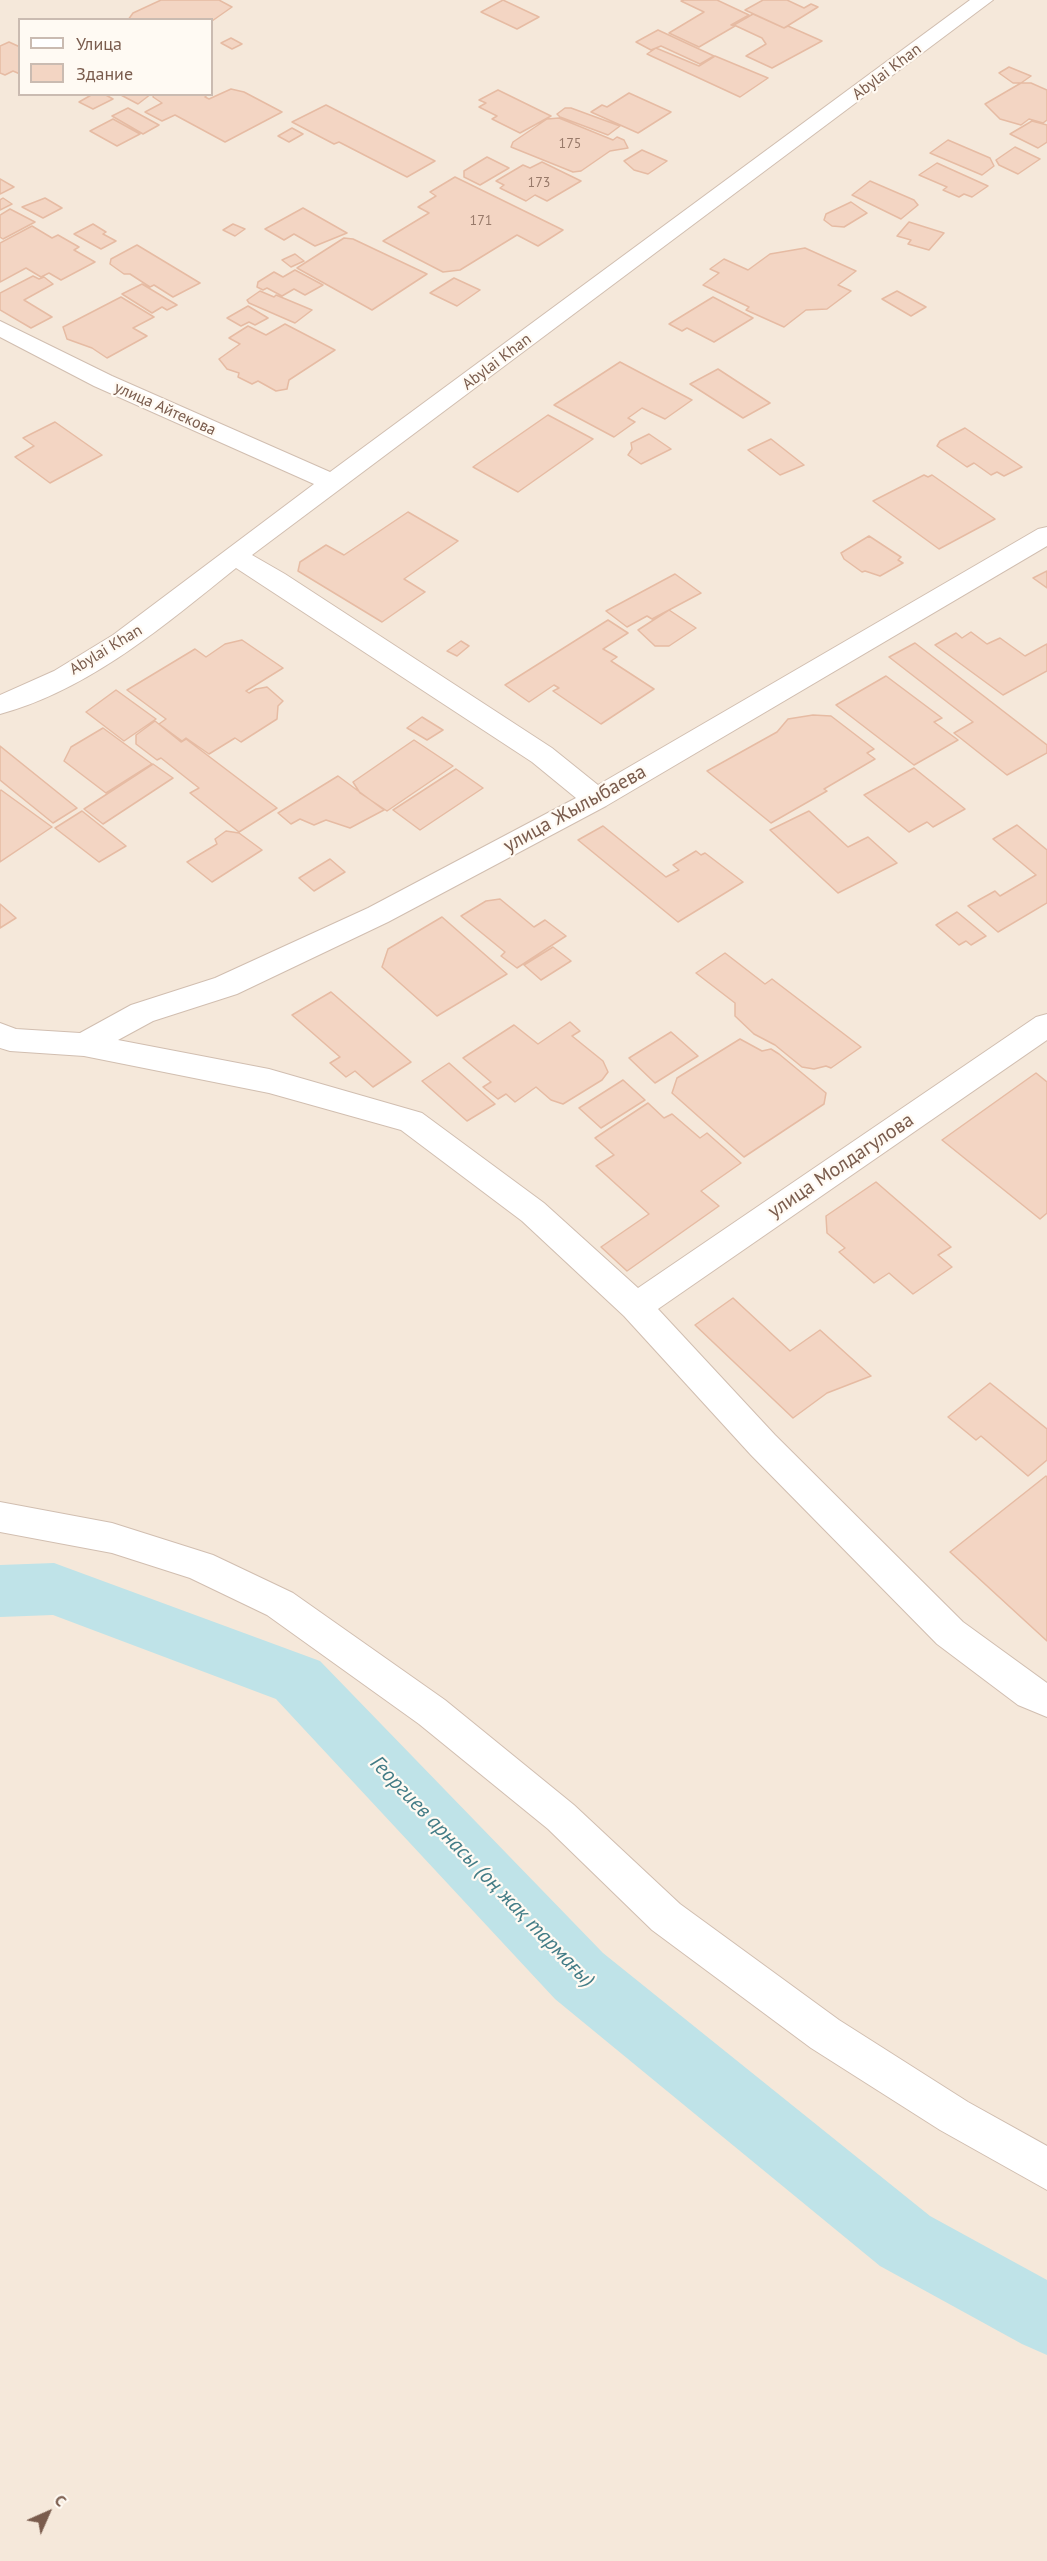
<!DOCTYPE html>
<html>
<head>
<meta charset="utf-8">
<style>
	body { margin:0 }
	#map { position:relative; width:1047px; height:2561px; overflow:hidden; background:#fdf6ec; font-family:"PT Sans",sans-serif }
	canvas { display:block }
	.legend { position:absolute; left:18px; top:18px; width:195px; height:78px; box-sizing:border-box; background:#fffaf3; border:2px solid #cabbb1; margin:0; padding:8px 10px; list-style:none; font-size:18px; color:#7a5c4d }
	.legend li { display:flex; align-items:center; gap:12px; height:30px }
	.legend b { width:30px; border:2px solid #cabbb1 }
	.north { position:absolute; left:18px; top:2483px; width:60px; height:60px; -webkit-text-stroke:4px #fffaf3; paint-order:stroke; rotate:45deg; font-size:16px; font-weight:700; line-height:24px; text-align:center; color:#7a5c4d }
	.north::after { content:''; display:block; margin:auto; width:21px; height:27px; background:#7a5c4d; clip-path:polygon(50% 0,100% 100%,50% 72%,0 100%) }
</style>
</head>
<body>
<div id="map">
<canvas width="1047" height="2561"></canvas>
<ul class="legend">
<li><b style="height:8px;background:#fff"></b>Улица</li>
<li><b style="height:16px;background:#f3d5c3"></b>Здание</li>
</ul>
<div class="north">С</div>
</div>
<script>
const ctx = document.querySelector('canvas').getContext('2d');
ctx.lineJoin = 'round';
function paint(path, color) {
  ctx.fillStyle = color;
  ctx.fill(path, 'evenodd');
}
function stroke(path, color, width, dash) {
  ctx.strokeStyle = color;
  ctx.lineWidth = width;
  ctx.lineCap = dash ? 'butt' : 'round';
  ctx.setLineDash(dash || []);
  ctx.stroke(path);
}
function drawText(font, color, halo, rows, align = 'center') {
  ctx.font = font + ' "PT Sans",sans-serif';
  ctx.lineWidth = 4.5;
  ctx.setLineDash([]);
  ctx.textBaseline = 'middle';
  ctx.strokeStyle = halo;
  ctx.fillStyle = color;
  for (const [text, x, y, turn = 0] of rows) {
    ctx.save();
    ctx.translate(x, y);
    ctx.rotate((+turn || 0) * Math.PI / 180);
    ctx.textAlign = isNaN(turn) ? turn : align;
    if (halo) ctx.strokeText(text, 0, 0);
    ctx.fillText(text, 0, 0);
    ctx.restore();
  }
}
paint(new Path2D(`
	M 0,0 L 1047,0 L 1047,2561 L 0,2561 ZM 20,20 L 212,20 L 212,94 L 20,94 Z`), '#f5e8da');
paint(new Path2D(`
	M 54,1563 L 320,1661 L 603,1953 L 930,2216 L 1047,2280 L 1047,2355 L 1022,2344 L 880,2266 L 555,1999 L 276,1699 L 53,1615 L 0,1617 L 0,1565 Z`), '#bfe3e8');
const building = new Path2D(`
	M 161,0 L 219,0 L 232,7 L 212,21 L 128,20 L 133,13 Z
	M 503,0 L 539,17 L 517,29 L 481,12 Z
	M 684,0 L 717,0 L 749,15 L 731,25 L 735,26 L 699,47 L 669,33 L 704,12 L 681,1 Z
	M 763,0 L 787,0 L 804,8 L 811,4 L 818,7 L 784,28 L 745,10 Z
	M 753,14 L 784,28 L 788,26 L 822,41 L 772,68 L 746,56 L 766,44 L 762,38 L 734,25 Z
	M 658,30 L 714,56 L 700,64 L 661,46 L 651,50 L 636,42 Z
	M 231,38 L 242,44 L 232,49 L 221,43 Z
	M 9,42 L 20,47 L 20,74 L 13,71 L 5,75 L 0,73 L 0,46 Z
	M 656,48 L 699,66 L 715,56 L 768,78 L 740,97 L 647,54 Z
	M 1009,67 L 1031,76 L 1021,83 L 1013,83 L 999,73 Z
	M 1021,83 L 1031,83 L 1047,90 L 1047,120 L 1043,123 L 1029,119 L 1021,125 L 1000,119 L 985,104 Z
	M 231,89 L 244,92 L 282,112 L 225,142 L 175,115 L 162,121 L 145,112 L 162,103 L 153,97 L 154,94 L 208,94 L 205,97 L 209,99 Z
	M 498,90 L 551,116 L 520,133 L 492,119 L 497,116 L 479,107 L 486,103 L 479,100 Z
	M 629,93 L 671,112 L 638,133 L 591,112 L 602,105 L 607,107 Z
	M 93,94 L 104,94 L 113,99 L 93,109 L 79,102 Z
	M 119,94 L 151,94 L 138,104 Z
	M 326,105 L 435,161 L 407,177 L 339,142 L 334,144 L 292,122 Z
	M 128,108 L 159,125 L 143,134 L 112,116 Z
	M 565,108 L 571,108 L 620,126 L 608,135 L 560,117 L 557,114 Z
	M 559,118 L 613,140 L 617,137 L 624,140 L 628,148 L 610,151 L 581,171 L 573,172 L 511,147 L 513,142 L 547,119 Z
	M 113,119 L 140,134 L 117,146 L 90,131 Z
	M 1032,121 L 1047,125 L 1047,142 L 1038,148 L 1010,134 Z
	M 292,128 L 303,134 L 289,142 L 278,136 Z
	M 948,140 L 990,158 L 994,166 L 982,175 L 930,153 Z
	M 1015,147 L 1040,159 L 1018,174 L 999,165 L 996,160 Z
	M 642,150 L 667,161 L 648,174 L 634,170 L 624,161 Z
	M 487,157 L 509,168 L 480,185 L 464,177 L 464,171 Z
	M 542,162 L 581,181 L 547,201 L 535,195 L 526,201 L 500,188 L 504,185 L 496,181 L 523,165 L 530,168 Z
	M 937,163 L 988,186 L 972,197 L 964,194 L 959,197 L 943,190 L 947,187 L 919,175 Z
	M 455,177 L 563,230 L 538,246 L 517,235 L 460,270 L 443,272 L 383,241 L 429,213 L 418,207 L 436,196 L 430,192 Z
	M 0,179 L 14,187 L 0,194 Z
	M 870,181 L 914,200 L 918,205 L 901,219 L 852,195 Z
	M 3,198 L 12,204 L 0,210 L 0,200 Z
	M 45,198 L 62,208 L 43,218 L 22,207 Z
	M 851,202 L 867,213 L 844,227 L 832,226 L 824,220 L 826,214 Z
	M 303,208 L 347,233 L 315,246 L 294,234 L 284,240 L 265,229 Z
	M 10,209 L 35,222 L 3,239 L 0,237 L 0,215 Z
	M 909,222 L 944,233 L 929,250 L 908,244 L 911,240 L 897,236 Z
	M 93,224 L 106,232 L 103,234 L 116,241 L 101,249 L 74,234 Z
	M 233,224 L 245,229 L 235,236 L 223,230 Z
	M 32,226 L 52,238 L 58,235 L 79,247 L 74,250 L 95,262 L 61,280 L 49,273 L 41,277 L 26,268 L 0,282 L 0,243 Z
	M 344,238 L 353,239 L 427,274 L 372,310 L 297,268 Z
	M 137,245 L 200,283 L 173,297 L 154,285 L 150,287 L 130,274 L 124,274 L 110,264 L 111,259 Z
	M 805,248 L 856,271 L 838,285 L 851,291 L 827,309 L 806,310 L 784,327 L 746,310 L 749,307 L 703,285 L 719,273 L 710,269 L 724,259 L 748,270 L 770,254 Z
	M 295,254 L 304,261 L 291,267 L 282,260 Z
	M 295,270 L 323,285 L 305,295 L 294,289 L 282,296 L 267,288 L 263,290 L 257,287 L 258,282 L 274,272 L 283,277 Z
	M 33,276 L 39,279 L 44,277 L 53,284 L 24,300 L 52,317 L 31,328 L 0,310 L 0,293 Z
	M 454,278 L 480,290 L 457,306 L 430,293 Z
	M 142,284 L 177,305 L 167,310 L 162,307 L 152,313 L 122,294 Z
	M 260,291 L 274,297 L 276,295 L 312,310 L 295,323 L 249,303 L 247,300 Z
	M 897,291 L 926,307 L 911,316 L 882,299 Z
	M 121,297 L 154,317 L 133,328 L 147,336 L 107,358 L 92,348 L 67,339 L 63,327 Z
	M 713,297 L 753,318 L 714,342 L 687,328 L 682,331 L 669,324 Z
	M 248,306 L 268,318 L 255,325 L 249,322 L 241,326 L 227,318 Z
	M 285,324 L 335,350 L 289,380 L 287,389 L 276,391 L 258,381 L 252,384 L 238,377 L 239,373 L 227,369 L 219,359 L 240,344 L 229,338 L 248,326 L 266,335 Z
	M 620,362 L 692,400 L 665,419 L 642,408 L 628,418 L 635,422 L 614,437 L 554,405 Z
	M 718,369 L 770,403 L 743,418 L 690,384 Z
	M 548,415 L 593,439 L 518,492 L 473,467 Z
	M 55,422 L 102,455 L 50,483 L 15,457 L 34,446 L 23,438 Z
	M 965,428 L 1022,467 L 1004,476 L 997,472 L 991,475 L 974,463 L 967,467 L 937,446 L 940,441 Z
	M 649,434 L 671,449 L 641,464 L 628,455 L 632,449 L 631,443 Z
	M 771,439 L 804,465 L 780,475 L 748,450 Z
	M 924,475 L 928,477 L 932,475 L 995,519 L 939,549 L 873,501 Z
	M 408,512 L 458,541 L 404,579 L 425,592 L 382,622 L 298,571 L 300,562 L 326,545 L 344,555 Z
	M 869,536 L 901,557 L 898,560 L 903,563 L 880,576 L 865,571 L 862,572 L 844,559 L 841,553 Z
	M 1047,571 L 1047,588 L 1033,578 Z
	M 675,574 L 701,593 L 652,619 L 647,616 L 627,627 L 606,611 Z
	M 669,610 L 696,628 L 669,646 L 655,646 L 638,630 Z
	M 608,620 L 628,633 L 603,649 L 617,657 L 611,661 L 654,689 L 601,724 L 553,691 L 559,688 L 554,685 L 529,702 L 505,685 Z
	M 971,632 L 987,644 L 1000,638 L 1025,656 L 1047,644 L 1047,671 L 1003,695 L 935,645 L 956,633 L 962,638 Z
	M 242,640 L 283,668 L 246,691 L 249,693 L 256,689 L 267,687 L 283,701 L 278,706 L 277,719 L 241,742 L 235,738 L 209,754 L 186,738 L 182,741 L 159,724 L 166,719 L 127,690 L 195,649 L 206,657 L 225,644 Z
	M 461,641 L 469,646 L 457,656 L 447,651 Z
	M 915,643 L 1047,745 L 1047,753 L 1007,775 L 954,733 L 973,722 L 889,657 Z
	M 886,676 L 942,718 L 934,722 L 958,740 L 914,765 L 836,705 Z
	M 116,690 L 156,719 L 124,741 L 86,712 Z
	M 813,715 L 831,716 L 874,749 L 867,753 L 875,759 L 824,789 L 827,791 L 771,823 L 707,771 L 777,732 L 788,719 Z
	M 422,717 L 443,730 L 427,740 L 407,728 Z
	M 155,721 L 181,742 L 186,739 L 277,808 L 239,832 L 190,793 L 199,788 L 161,758 L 157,760 L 136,744 L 136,735 Z
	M 103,728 L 152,764 L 106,793 L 64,761 L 71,747 Z
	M 414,740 L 453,766 L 387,811 L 360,793 L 353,782 Z
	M 0,746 L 77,808 L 53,823 L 0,780 Z
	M 153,764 L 173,778 L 103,824 L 84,809 Z
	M 914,768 L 965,809 L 933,827 L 927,822 L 909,832 L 864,795 Z
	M 456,769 L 483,788 L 420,830 L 393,810 Z
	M 338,776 L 384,810 L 350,828 L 326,820 L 314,825 L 300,819 L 291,824 L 278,813 Z
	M 1,790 L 52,827 L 0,862 L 0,791 Z
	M 82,811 L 126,846 L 99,862 L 55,828 Z
	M 809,811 L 848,847 L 868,837 L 897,863 L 838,893 L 770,830 Z
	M 1017,825 L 1047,850 L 1047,903 L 998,932 L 968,906 L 995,891 L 1000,896 L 1036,875 L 993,839 Z
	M 603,826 L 666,877 L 679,870 L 673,865 L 696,851 L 701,855 L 705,853 L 743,882 L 678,922 L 578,840 Z
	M 226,831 L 239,833 L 262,850 L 212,882 L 187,862 L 217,844 L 215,839 Z
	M 330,859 L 345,872 L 314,891 L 299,878 Z
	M 500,899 L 534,927 L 545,920 L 566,936 L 517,968 L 501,956 L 505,952 L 461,916 L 486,901 Z
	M 0,904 L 16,918 L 0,928 Z
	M 957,912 L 986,936 L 971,945 L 966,941 L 959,945 L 936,925 Z
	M 442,917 L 507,974 L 437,1016 L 382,967 L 388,949 Z
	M 553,947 L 571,961 L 541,980 L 524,965 Z
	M 725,953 L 765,984 L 772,979 L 861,1047 L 831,1068 L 826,1066 L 814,1069 L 802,1067 L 775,1045 L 754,1034 L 735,1016 L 735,1003 L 696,973 Z
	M 331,992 L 411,1062 L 373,1087 L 355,1071 L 346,1077 L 330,1063 L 340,1057 L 292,1015 Z
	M 570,1022 L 580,1031 L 572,1036 L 603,1061 L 608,1072 L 602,1080 L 563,1104 L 551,1100 L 536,1087 L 515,1102 L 506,1094 L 498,1099 L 483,1087 L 491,1082 L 463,1058 L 514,1025 L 538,1044 Z
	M 671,1032 L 698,1056 L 655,1083 L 629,1058 Z
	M 740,1039 L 762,1051 L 771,1049 L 779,1054 L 826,1093 L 824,1104 L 744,1157 L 672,1093 L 677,1078 Z
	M 449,1063 L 495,1104 L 467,1121 L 422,1081 Z
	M 1036,1073 L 1047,1082 L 1047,1213 L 1040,1219 L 942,1140 Z
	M 623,1080 L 645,1100 L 601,1128 L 579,1108 Z
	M 648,1103 L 664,1118 L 672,1114 L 700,1138 L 707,1133 L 741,1163 L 701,1191 L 719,1206 L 627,1271 L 601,1247 L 649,1214 L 596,1166 L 614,1155 L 595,1138 Z
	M 876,1182 L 951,1247 L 938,1255 L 952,1267 L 913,1294 L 889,1273 L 874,1283 L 839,1252 L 845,1248 L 827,1233 L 826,1216 Z
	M 733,1298 L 790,1351 L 820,1330 L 871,1376 L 827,1393 L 793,1418 L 695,1325 Z
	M 990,1383 L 1047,1429 L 1047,1460 L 1028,1476 L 981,1436 L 976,1440 L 948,1417 Z
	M 1046,1476 L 1047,1477 L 1047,1641 L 950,1552 Z`);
paint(building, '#f3d5c3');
stroke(building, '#e6bba3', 1.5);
const street = new Path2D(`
	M 970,0 L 993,0 L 252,555 L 285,574 L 552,748 L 598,785 L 1038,529 L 1047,527 L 1047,546 L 606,806 L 388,922 L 237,994 L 153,1021 L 118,1040 L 269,1069 L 422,1113 L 544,1203 L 638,1288 L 1036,1017 L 1047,1014 L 1047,1040 L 658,1309 L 775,1435 L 963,1622 L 1047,1683 L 1047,1717 L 1018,1705 L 937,1644 L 751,1455 L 624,1316 L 522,1221 L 401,1130 L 269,1093 L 84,1056 L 10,1051 L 0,1048 L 0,1023 L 16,1029 L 80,1033 L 131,1005 L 215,978 L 368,908 L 576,798 L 532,762 L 236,568 C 165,625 89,690 0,714 L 0,695 L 54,671 L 113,635 L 314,484 L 94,386 L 0,337 L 0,321 L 112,376 L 330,472 Z
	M 0,1502 L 112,1523 L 213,1555 L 293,1593 L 445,1700 L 574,1805 L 680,1904 L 839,2020 L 968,2102 L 1047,2146 L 1047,2190 L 940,2130 L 811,2048 L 652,1930 L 548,1829 L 419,1724 L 267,1615 L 190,1578 L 112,1553 L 0,1532 Z`);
stroke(street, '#d1beb0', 2);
paint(street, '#fff');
drawText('14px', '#987a6a', null, [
	["175",570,144],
	["173",539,183],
	["171",481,221]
]);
drawText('16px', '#7a5c4d', '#fffaf3', [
	["Abylai Khan",887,72,-37],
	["Abylai Khan",497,362,-37],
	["улица Айтекова",165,409,24],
	["Abylai Khan",106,650,-31]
]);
drawText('20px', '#7a5c4d', '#fffaf3', [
	["улица Жылыбаева",575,809,-29],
	["улица Молдагулова",841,1166,-34]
]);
drawText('italic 21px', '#437c86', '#fffaf3', [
	["Георгиев арнасы (оң жақ тармағы)",482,1872,46]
]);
</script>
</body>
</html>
